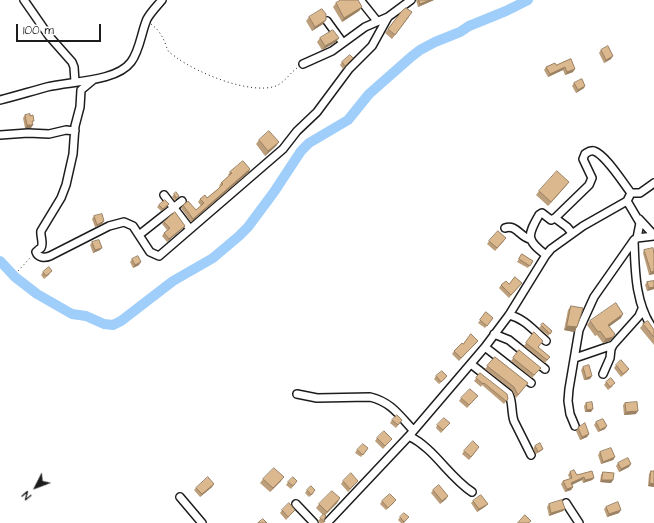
<!DOCTYPE html>
<html>
<head>
<meta charset="utf-8">
<style>
	body { margin:0 }
	#map { position:relative; width:654px; height:523px; overflow:hidden; background:#fff; font-family:"Architects Daughter",sans-serif }
	canvas { display:block }
	.north { position:absolute; left:16px; top:467px; width:40px; height:40px; -webkit-text-stroke:3px #fff; paint-order:stroke; rotate:228deg; font-size:11px; font-weight:700; line-height:16px; text-align:center; color:#1c1c1c }
	.north::after { content:''; display:block; margin:auto; width:14px; height:18px; background:#1c1c1c; clip-path:polygon(50% 0,100% 100%,50% 72%,0 100%) }
	.scale { position:absolute; left:16px; top:24px; width:85px; height:18px; box-sizing:border-box; border:2px solid #1c1c1c; border-top:0; padding-left:5px; font-size:12px; line-height:14px; white-space:nowrap; color:#1c1c1c; -webkit-text-stroke:3px #fff; paint-order:stroke }
</style>
</head>
<body>
<div id="map">
<canvas width="654" height="523"></canvas>
<div class="north">N</div>
<div class="scale">100 m</div>
</div>
<script>
const ctx = document.querySelector('canvas').getContext('2d');
ctx.lineJoin = 'round';
function stroke(path, color, width, dash) {
  ctx.strokeStyle = color;
  ctx.lineWidth = width;
  ctx.lineCap = dash ? 'butt' : 'round';
  ctx.setLineDash(dash || []);
  ctx.stroke(path);
}
function paint(path, color) {
  ctx.fillStyle = color;
  ctx.fill(path, 'evenodd');
}
stroke(new Path2D(`
	M 0,261 L 15,277 L 37,294 L 72,314 L 86,316 L 104,324 L 113,325 L 121,321 L 173,281 L 213,258 L 239,236 L 248,227 L 274,192 L 301,151 L 309,143 L 348,120 L 369,94 L 411,57 L 420,50 L 435,42 L 460,32 L 469,26 L 506,11 L 528,0`), '#9fcefb', 10);
const minor = new Path2D(`
	M 24,0 L 49,36 L 72,62 L 74,67 L 75,82
	M 361,1 L 377,21
	M 327,21 L 343,43
	M 303,64 L 332,51 L 365,27 L 388,17
	M 93,80 L 81,90 L 80,107 L 75,126 L 73,154 L 66,185 L 61,198 L 41,231 C 40,236 44,243 41,248 C 39,249 37,251 36,252 C 38,258 45,258 50,256 L 109,226 L 124,222 L 133,226 L 150,252 L 159,256 L 283,149 L 297,131 L 317,112 L 349,69 L 372,46 L 388,17 L 411,0
	M 0,100 C 16,96 32,91 47,87 C 71,81 116,82 131,62 C 140,50 141,33 147,19 C 151,12 157,6 162,0
	M 0,135 L 28,133 L 49,134 L 66,130 L 75,131
	M 164,195 L 190,229
	M 627,201 L 640,223 L 637,238 L 634,240 C 635,270 635,305 654,330
	M 555,218 L 567,227 L 572,233
	M 639,219 L 654,235
	M 505,228 C 516,224 520,237 530,239
	M 139,235 L 182,201
	M 637,238 L 654,236
	M 546,255 C 526,240 527,236 539,215 L 542,213 L 551,220 L 555,218 L 589,185 L 592,178 L 583,159 L 585,154 C 588,152 590,150 594,151 C 606,155 623,183 631,193
	M 509,315 C 524,318 534,331 546,341
	M 494,334 L 509,340 L 545,369
	M 485,347 L 531,383
	M 575,358 L 613,345
	M 471,364 L 509,394 C 513,403 511,412 514,421 L 531,455
	M 603,374 L 610,358 L 611,349 L 613,345 L 639,316 L 642,309
	M 297,394 L 317,398 L 370,397 C 391,402 399,415 413,430
	M 575,426 L 570,414 L 568,401 L 569,389 L 579,330 L 594,297 L 634,240
	M 409,436 C 435,449 448,476 472,492
	M 180,497 L 202,523
	M 566,503 L 579,523
	M 296,504 L 314,523
	M 327,523 L 409,436 L 485,347 L 509,315 L 546,255 L 551,249 L 583,226 L 627,201 L 631,193 L 640,193 L 654,183`);
stroke(minor, '#1c1c1c', 10);
stroke(new Path2D(`
	M 151,24 C 155,27 159,31 161,35 C 165,40 166,48 169,52 C 171,54 175,56 177,58 C 198,73 250,95 276,86 C 285,82 290,73 297,68
	M 18,271 L 31,257`), '#1c1c1c', 1, [1, 3]);
stroke(minor, '#fff', 7);
paint(new Path2D(`
	M 416,0 L 434,0 L 418,7 Z
	M 336,3 L 362,7 L 359,11 L 342,22 L 333,7 Z
	M 402,11 L 409,17 L 392,39 L 385,33 Z
	M 309,17 L 323,24 L 312,31 L 306,21 Z
	M 320,38 L 336,42 L 322,50 L 317,42 Z
	M 601,50 L 611,59 L 604,63 L 599,53 Z
	M 571,59 L 573,72 L 565,75 L 563,70 L 548,77 L 544,70 L 546,67 L 556,65 Z
	M 351,60 L 343,69 L 340,65 L 342,62 Z
	M 574,83 L 584,88 L 576,93 L 572,86 Z
	M 25,115 L 32,124 L 31,128 L 25,128 L 23,118 Z
	M 259,140 L 279,142 L 276,146 L 265,156 L 256,144 Z
	M 250,169 L 248,173 L 191,222 L 181,208 L 183,205 L 196,210 L 201,206 L 198,202 L 200,199 L 207,198 L 220,187 L 219,186 L 221,183 L 229,176 L 228,175 L 230,172 Z
	M 569,182 L 548,206 L 536,195 L 539,191 Z
	M 174,194 L 177,198 L 175,201 L 172,197 Z
	M 159,205 L 167,207 L 161,211 L 157,207 Z
	M 94,216 L 104,221 L 102,224 L 95,227 L 92,219 Z
	M 164,222 L 185,226 L 183,228 L 167,242 L 162,236 L 164,233 L 167,230 L 162,224 Z
	M 489,241 L 504,241 L 495,251 L 487,244 Z
	M 92,242 L 100,250 L 93,253 L 90,245 Z
	M 644,250 L 654,254 L 654,274 L 649,275 L 643,253 Z
	M 522,254 L 533,261 L 528,268 L 517,262 Z
	M 132,259 L 139,265 L 133,268 L 130,262 Z
	M 43,272 L 50,274 L 44,279 L 41,275 Z
	M 654,281 L 654,290 L 654,289 L 647,291 L 645,285 L 647,282 Z
	M 522,283 L 509,298 L 499,288 L 501,285 Z
	M 571,306 L 577,327 L 574,332 L 564,330 L 568,310 Z
	M 486,312 L 493,318 L 485,328 L 478,323 Z
	M 621,318 L 609,326 L 612,338 L 610,341 L 603,343 L 597,335 L 595,336 L 587,325 L 590,321 Z
	M 543,323 L 552,331 L 548,336 L 539,328 Z
	M 643,324 L 654,330 L 654,345 L 640,328 Z
	M 534,332 L 538,347 L 550,357 L 545,363 L 524,346 Z
	M 476,343 L 459,361 L 452,354 L 454,351 L 463,344 Z
	M 519,350 L 539,370 L 532,378 L 511,361 Z
	M 495,357 L 528,383 L 516,398 L 512,390 L 485,369 Z
	M 616,365 L 629,369 L 627,372 L 621,377 L 614,368 Z
	M 583,367 L 590,379 L 584,380 L 581,370 Z
	M 480,373 L 508,399 L 504,404 L 482,385 L 481,387 L 474,381 Z
	M 436,376 L 447,376 L 445,379 L 439,384 L 434,379 Z
	M 606,382 L 613,386 L 608,390 L 604,385 Z
	M 478,396 L 467,408 L 459,401 L 461,398 Z
	M 586,403 L 591,412 L 585,412 L 584,406 Z
	M 625,403 L 636,414 L 624,415 L 623,405 Z
	M 392,420 L 402,420 L 396,428 L 390,423 Z
	M 596,422 L 605,429 L 598,432 L 594,425 Z
	M 450,423 L 441,433 L 436,428 L 437,425 Z
	M 578,428 L 589,434 L 587,437 L 580,440 L 576,431 Z
	M 377,438 L 390,441 L 383,449 L 375,441 Z
	M 535,446 L 543,449 L 541,451 L 536,454 L 533,449 Z
	M 368,448 L 361,457 L 355,453 L 357,450 Z
	M 477,450 L 469,460 L 462,454 L 464,451 Z
	M 600,452 L 615,457 L 613,460 L 601,464 L 598,455 Z
	M 618,463 L 629,467 L 619,472 L 616,466 Z
	M 651,471 L 654,487 L 648,486 L 649,474 Z
	M 570,472 L 577,475 L 594,478 L 592,480 L 583,483 L 582,480 L 572,485 L 573,487 L 571,490 L 565,492 L 561,484 L 563,481 L 570,479 L 568,475 Z
	M 603,472 L 613,480 L 611,483 L 600,482 L 601,475 Z
	M 263,479 L 281,481 L 270,492 L 260,483 Z
	M 343,481 L 358,481 L 348,492 L 341,484 Z
	M 288,482 L 295,484 L 291,489 L 286,485 Z
	M 214,484 L 212,487 L 200,497 L 194,490 L 196,488 Z
	M 307,490 L 314,493 L 309,497 L 305,493 Z
	M 433,490 L 448,496 L 446,499 L 440,504 L 431,493 Z
	M 340,498 L 337,503 L 325,515 L 324,519 L 324,523 L 320,523 L 318,521 L 323,515 L 316,508 L 319,504 Z
	M 382,501 L 394,503 L 386,510 L 380,504 Z
	M 473,501 L 486,506 L 477,512 L 471,503 Z
	M 549,504 L 565,509 L 563,511 L 549,516 L 547,507 Z
	M 606,507 L 619,513 L 607,517 L 604,509 Z
	M 282,510 L 295,510 L 286,520 L 280,513 Z
	M 400,517 L 409,517 L 404,523 L 401,523 L 398,520 Z`), '#bd9e7a');
paint(new Path2D(`
	M 430,0 L 434,0 L 418,7 L 420,4 Z
	M 362,7 L 359,11 L 342,22 L 344,18 Z
	M 326,20 L 323,24 L 312,31 L 315,27 Z
	M 339,38 L 336,42 L 322,50 L 325,46 Z
	M 613,56 L 611,59 L 604,63 L 606,60 Z
	M 565,67 L 563,70 L 548,77 L 550,74 Z
	M 575,69 L 573,72 L 565,75 L 567,72 Z
	M 585,86 L 584,88 L 576,93 L 578,90 Z
	M 27,125 L 33,125 L 31,128 L 25,128 Z
	M 279,142 L 276,146 L 265,156 L 268,151 Z
	M 250,169 L 248,173 L 191,222 L 193,219 Z
	M 569,182 L 566,186 L 548,206 L 551,202 Z
	M 169,204 L 167,207 L 161,211 L 163,209 Z
	M 104,221 L 102,224 L 95,227 L 97,225 Z
	M 185,226 L 183,228 L 167,242 L 169,239 Z
	M 102,248 L 100,250 L 93,253 L 95,250 Z
	M 141,262 L 139,265 L 133,268 L 135,265 Z
	M 654,271 L 654,274 L 649,275 L 651,272 Z
	M 654,287 L 654,289 L 647,291 L 649,288 Z
	M 623,314 L 621,318 L 606,329 L 608,325 Z
	M 567,326 L 577,327 L 574,332 L 564,330 Z
	M 615,334 L 610,341 L 603,343 L 606,339 Z
	M 592,376 L 590,379 L 584,380 L 586,378 Z
	M 593,409 L 591,412 L 585,412 L 587,410 Z
	M 638,411 L 636,414 L 624,415 L 626,412 Z
	M 607,426 L 605,429 L 598,432 L 600,430 Z
	M 589,434 L 587,437 L 580,440 L 582,437 Z
	M 615,457 L 613,460 L 601,464 L 603,462 Z
	M 631,464 L 629,467 L 619,472 L 621,469 Z
	M 284,477 L 281,481 L 270,492 L 273,488 Z
	M 584,477 L 582,480 L 569,486 L 571,483 Z
	M 594,478 L 592,480 L 583,483 L 585,480 Z
	M 602,480 L 613,480 L 611,483 L 600,482 Z
	M 650,483 L 654,484 L 654,487 L 648,486 Z
	M 214,484 L 212,487 L 200,497 L 202,494 Z
	M 573,487 L 571,490 L 565,492 L 567,489 Z
	M 448,496 L 446,499 L 440,504 L 442,501 Z
	M 340,498 L 337,503 L 324,516 L 327,512 Z
	M 488,504 L 486,506 L 477,512 L 479,509 Z
	M 565,509 L 563,511 L 549,516 L 551,513 Z
	M 621,510 L 619,513 L 607,517 L 609,514 Z`), '#9a8163');
const building = new Path2D(`
	M 341,0 L 358,0 L 362,7 L 344,18 L 336,3 Z
	M 419,0 L 430,0 L 420,4 Z
	M 406,8 L 412,12 L 395,35 L 388,29 L 402,11 Z
	M 322,9 L 326,14 L 326,20 L 315,27 L 309,17 Z
	M 333,30 L 339,38 L 325,46 L 320,38 Z
	M 608,46 L 613,56 L 606,60 L 601,50 Z
	M 350,55 L 353,58 L 345,66 L 342,62 Z
	M 571,59 L 575,69 L 567,72 L 565,67 L 550,74 L 546,67 L 555,63 L 556,65 Z
	M 582,79 L 585,86 L 578,90 L 574,83 Z
	M 30,114 L 30,116 L 33,115 L 34,121 L 32,121 L 33,125 L 27,125 L 25,115 Z
	M 269,131 L 279,142 L 268,151 L 259,140 Z
	M 243,161 L 250,169 L 193,219 L 183,205 L 188,201 L 196,210 L 204,203 L 200,199 L 205,195 L 207,198 L 217,190 L 223,184 L 221,183 L 232,173 L 230,172 Z
	M 557,171 L 569,182 L 551,202 L 539,191 Z
	M 176,192 L 179,196 L 176,198 L 174,194 Z
	M 165,200 L 169,204 L 163,209 L 159,205 Z
	M 175,212 L 185,226 L 169,239 L 164,233 L 170,228 L 164,222 Z
	M 102,214 L 104,221 L 97,225 L 94,216 Z
	M 498,231 L 506,238 L 497,248 L 489,241 Z
	M 99,240 L 102,248 L 95,250 L 92,242 Z
	M 653,248 L 654,254 L 654,271 L 651,272 L 644,250 Z
	M 522,254 L 533,261 L 530,266 L 519,259 Z
	M 138,256 L 141,262 L 135,265 L 132,259 Z
	M 49,267 L 52,271 L 46,276 L 43,272 Z
	M 515,277 L 522,283 L 511,295 L 501,285 L 506,281 L 509,284 Z
	M 654,281 L 654,287 L 649,288 L 647,282 Z
	M 616,303 L 623,314 L 608,325 L 615,334 L 613,337 L 606,339 L 600,331 L 598,332 L 590,321 Z
	M 571,306 L 583,308 L 577,327 L 567,326 Z
	M 486,312 L 493,318 L 487,326 L 480,320 Z
	M 648,321 L 654,330 L 654,337 L 643,324 Z
	M 543,323 L 552,331 L 550,334 L 541,325 Z
	M 534,332 L 543,341 L 538,347 L 550,357 L 547,360 L 526,343 Z
	M 471,334 L 478,341 L 461,358 L 454,351 L 462,343 L 463,344 Z
	M 519,350 L 541,368 L 534,375 L 513,358 Z
	M 495,357 L 528,383 L 518,395 L 514,387 L 487,366 Z
	M 621,360 L 629,369 L 623,374 L 616,365 Z
	M 589,365 L 592,376 L 586,378 L 583,367 Z
	M 442,371 L 447,376 L 441,382 L 436,376 Z
	M 480,373 L 507,394 L 508,399 L 506,401 L 484,383 L 483,384 L 476,378 Z
	M 611,378 L 615,383 L 610,387 L 606,382 Z
	M 470,389 L 478,396 L 469,405 L 461,398 Z
	M 592,402 L 593,409 L 587,410 L 586,403 Z
	M 637,402 L 638,411 L 626,412 L 625,403 Z
	M 397,415 L 402,420 L 398,425 L 392,420 Z
	M 444,418 L 450,423 L 443,430 L 437,425 Z
	M 603,419 L 607,426 L 600,430 L 596,422 Z
	M 585,423 L 589,434 L 582,437 L 578,428 Z
	M 384,431 L 392,439 L 385,446 L 377,438 Z
	M 473,441 L 479,447 L 471,457 L 464,451 Z
	M 540,443 L 543,449 L 538,452 L 535,446 Z
	M 363,444 L 368,448 L 363,455 L 357,450 Z
	M 611,448 L 615,457 L 603,462 L 600,452 Z
	M 628,458 L 631,464 L 621,469 L 618,463 Z
	M 274,468 L 284,477 L 273,488 L 263,479 Z
	M 574,470 L 577,475 L 592,471 L 594,478 L 585,480 L 584,477 L 571,483 L 573,487 L 567,489 L 563,481 L 572,478 L 570,472 Z
	M 651,471 L 654,471 L 654,484 L 650,483 Z
	M 603,472 L 614,473 L 613,480 L 602,480 Z
	M 351,473 L 358,481 L 350,489 L 343,481 Z
	M 208,477 L 214,484 L 202,494 L 196,488 Z
	M 293,477 L 297,481 L 293,486 L 288,482 Z
	M 439,485 L 448,496 L 442,501 L 433,490 Z
	M 311,486 L 315,490 L 311,495 L 307,490 Z
	M 332,491 L 340,498 L 327,512 L 319,504 Z
	M 390,494 L 396,500 L 388,508 L 382,501 Z
	M 481,495 L 488,504 L 479,509 L 473,501 Z
	M 562,500 L 565,509 L 551,513 L 549,504 Z
	M 618,502 L 621,510 L 609,514 L 606,507 Z
	M 289,503 L 295,510 L 288,517 L 282,510 Z
	M 404,513 L 409,517 L 404,522 L 400,517 Z
	M 324,514 L 326,516 L 324,519 L 325,522 L 320,518 Z
	M 525,515 L 531,521 L 528,523 L 518,523 Z
	M 263,519 L 267,523 L 258,523 Z`);
paint(building, '#dcb88e');
stroke(building, '#9a8163', 1);
</script>
</body>
</html>
